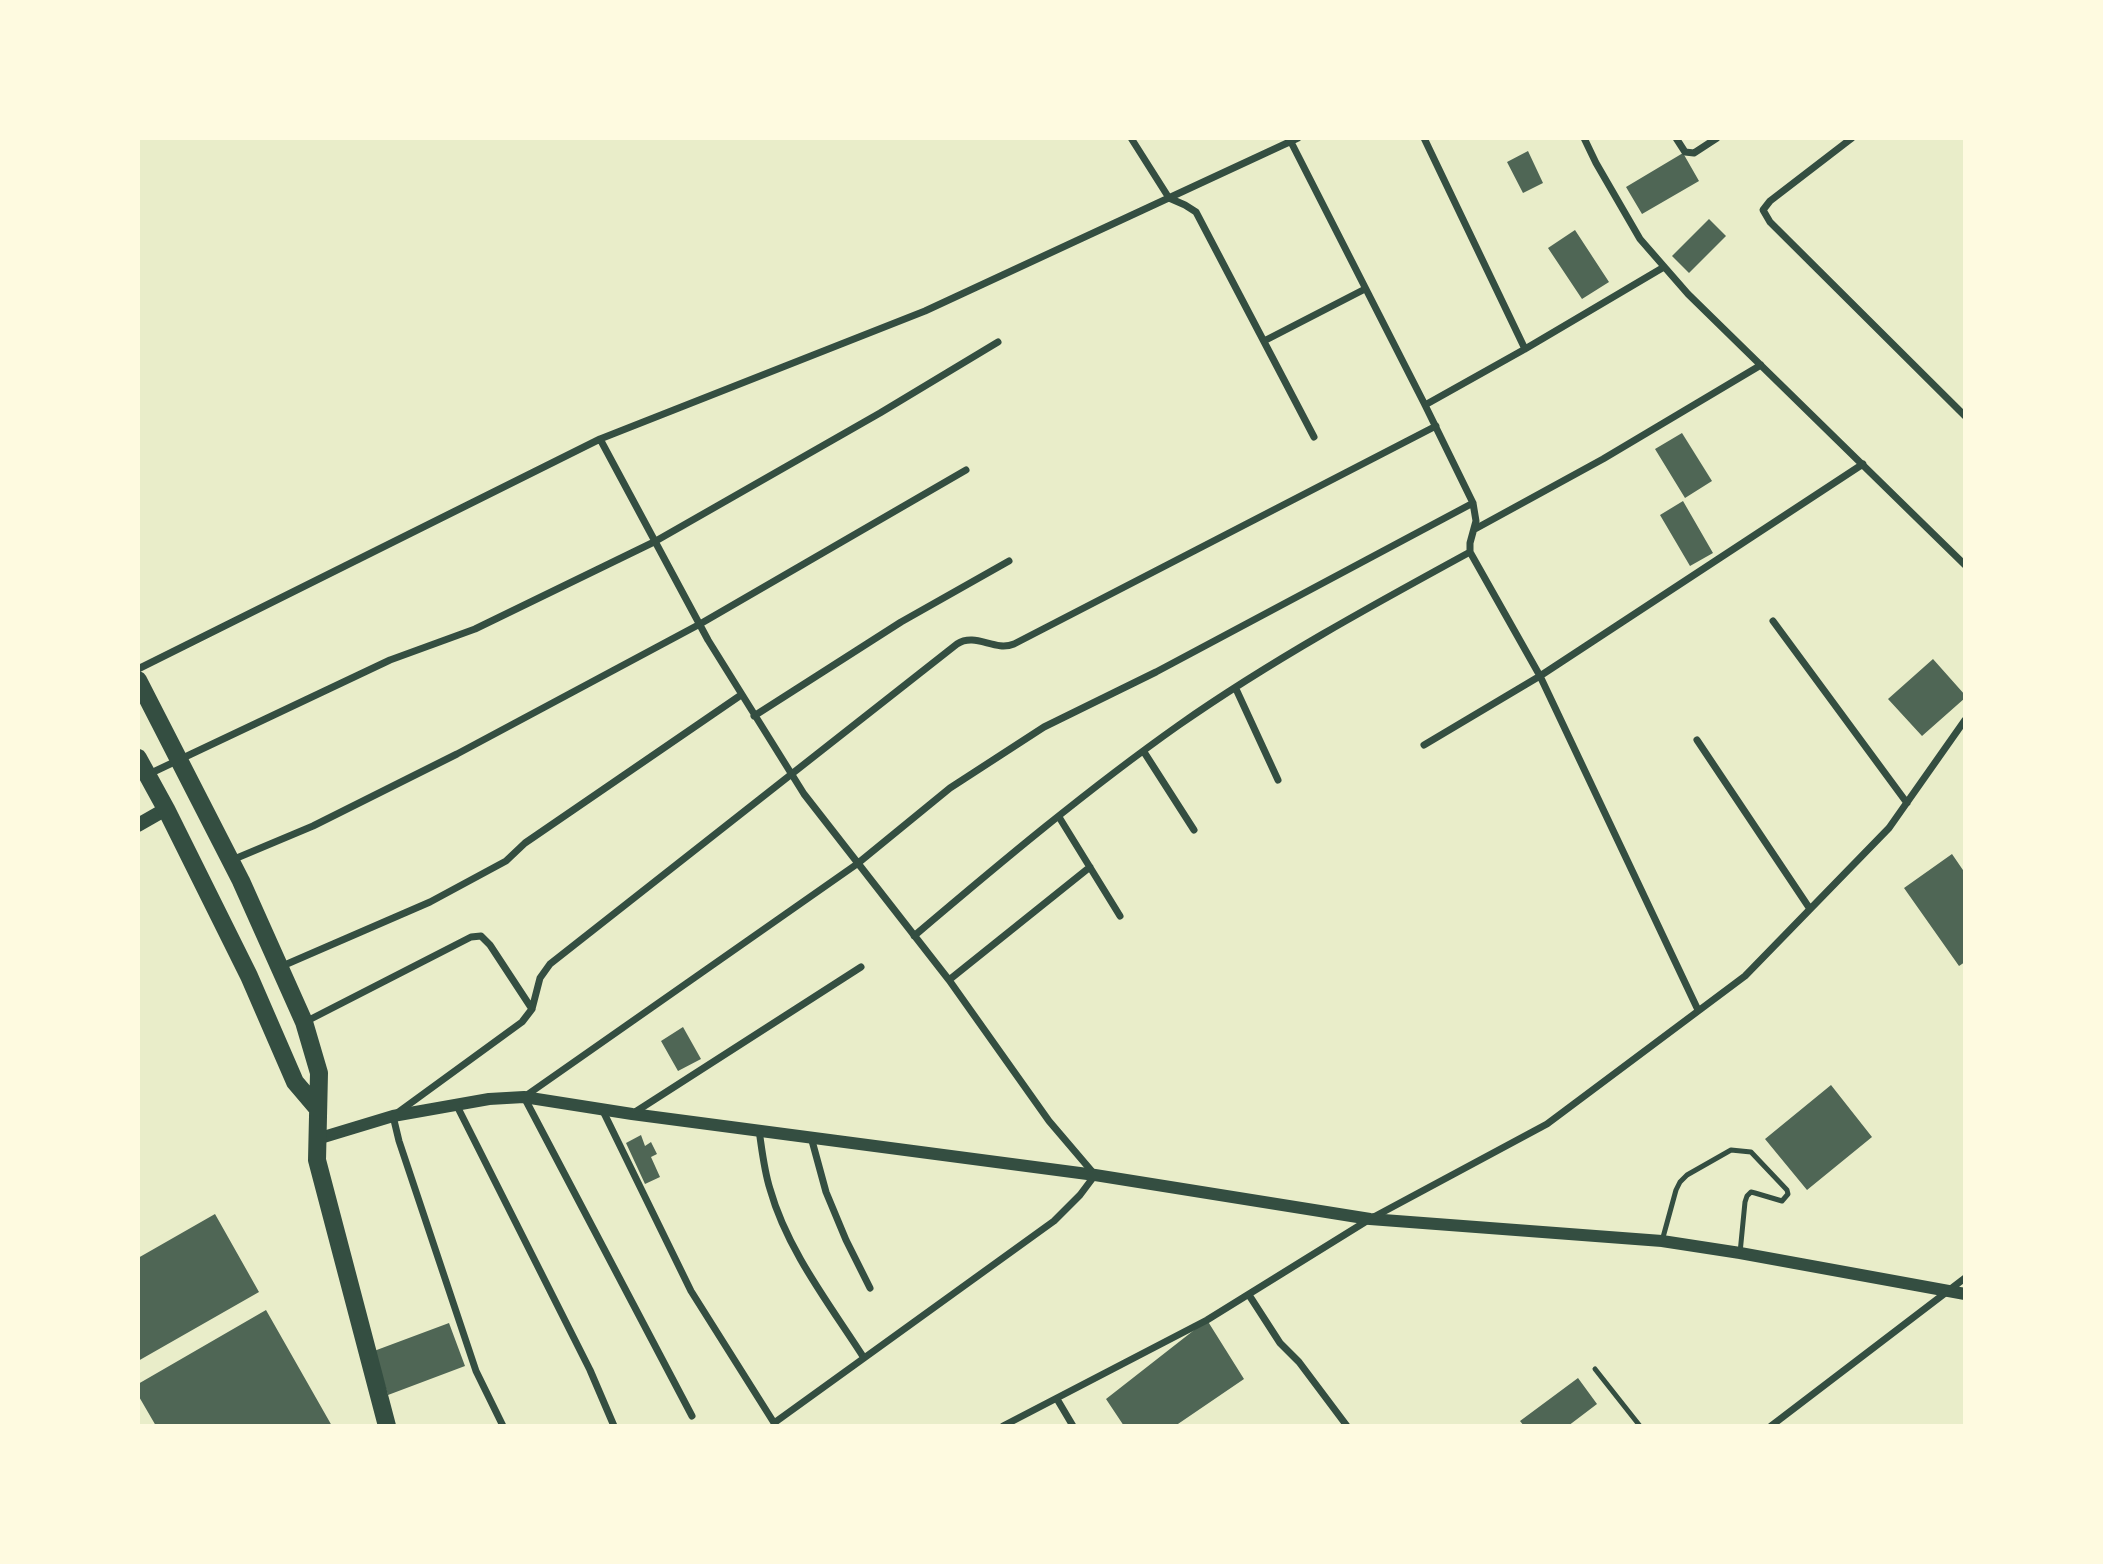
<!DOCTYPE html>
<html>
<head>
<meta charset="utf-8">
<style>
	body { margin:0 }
	#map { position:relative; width:2103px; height:1564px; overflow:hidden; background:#e9edc9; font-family:"Titillium Web",sans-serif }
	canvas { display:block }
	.frame { position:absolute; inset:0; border:140px solid #fefae0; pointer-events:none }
</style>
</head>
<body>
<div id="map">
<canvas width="2103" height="1564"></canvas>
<div class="frame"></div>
</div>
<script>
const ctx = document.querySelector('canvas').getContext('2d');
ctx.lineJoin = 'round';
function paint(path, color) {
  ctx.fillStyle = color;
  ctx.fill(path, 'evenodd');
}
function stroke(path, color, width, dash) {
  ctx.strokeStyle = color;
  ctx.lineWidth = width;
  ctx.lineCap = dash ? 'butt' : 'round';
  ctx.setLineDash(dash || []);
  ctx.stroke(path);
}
paint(new Path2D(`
	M 1528,151 L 1543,183 L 1523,193 L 1507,162 Z
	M 1683,153 L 1699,181 L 1642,214 L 1626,187 Z
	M 1709,219 L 1726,236 L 1689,273 L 1672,256 Z
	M 1575,230 L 1609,282 L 1582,299 L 1548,248 Z
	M 1682,433 L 1712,481 L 1685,498 L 1655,449 Z
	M 1683,501 L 1713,553 L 1690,566 L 1660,515 Z
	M 1933,659 L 1965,695 L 1965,698 L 1922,736 L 1888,699 Z
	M 1952,854 L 1965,873 L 1965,962 L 1959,966 L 1904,888 Z
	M 683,1027 L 701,1059 L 678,1071 L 661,1041 Z
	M 1831,1085 L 1872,1137 L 1807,1190 L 1765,1139 Z
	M 641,1135 L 645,1146 L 651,1142 L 657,1154 L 651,1157 L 660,1177 L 645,1184 L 626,1143 Z
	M 215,1214 L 259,1292 L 138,1361 L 138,1258 Z
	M 266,1310 L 332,1426 L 156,1426 L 138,1395 L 138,1384 Z
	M 1207,1320 L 1244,1379 L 1175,1426 L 1124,1426 L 1106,1399 Z
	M 449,1323 L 465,1366 L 388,1395 L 374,1351 Z
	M 1578,1378 L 1597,1404 L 1568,1426 L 1524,1426 L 1520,1421 Z`), '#4f6655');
stroke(new Path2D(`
	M 1662,1241 L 1676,1190 L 1680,1182 L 1687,1175 L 1731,1150 L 1751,1152 L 1787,1190 L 1788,1194 L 1782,1201 L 1755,1193 L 1751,1192 L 1747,1196 L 1745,1202 L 1740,1253
	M 1595,1369 L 1640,1426`), '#344e41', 5);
stroke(new Path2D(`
	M 1131,138 L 1169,198 L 1185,205 L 1196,212 L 1314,437
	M 1424,138 L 1525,349
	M 1584,138 L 1596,163 L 1640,239 L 1688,294 L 1965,565
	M 1676,138 L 1685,152 L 1694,153 L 1717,138
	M 1852,138 L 1770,201 L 1763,210 L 1770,222 L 1965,416
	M 1291,142 L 1425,405 L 1473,503 L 1476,521 L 1470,543 L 1470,552 L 1540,676 L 1698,1010
	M 1264,341 L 1365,289
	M 1425,405 L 1525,349 L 1664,267
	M 600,439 L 708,640 L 804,794 L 949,980 L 1049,1121 L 1095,1175 L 1080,1195 L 1054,1221 L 774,1423
	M 1475,529 L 1603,459 L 1761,365
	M 1773,621 L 1907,803
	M 138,669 L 600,439 L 925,311 L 1298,138
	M 1236,689 L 1278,780
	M 754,716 L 901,622 L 1009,561
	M 1697,740 L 1810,909
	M 1424,745 L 1540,676 L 1863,464
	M 1144,752 L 1194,830
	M 149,774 L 390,660 L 475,629 L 654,542 L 880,413 L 998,342
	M 1059,817 L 1120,916
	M 232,860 L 313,826 L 457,754 L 700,624 L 966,470
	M 914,936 C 1000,863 1087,790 1179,725 C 1272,660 1371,606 1470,552
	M 280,967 L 430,902 L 506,861 L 525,843 L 741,695
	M 949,980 L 1090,867
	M 305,1022 L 471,937 L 481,936 L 490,945 L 532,1009
	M 456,1104 L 590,1370 L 614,1426
	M 602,1109 L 691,1291 L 776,1426
	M 632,1114 L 861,967
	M 759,1130 C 762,1150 764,1170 770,1189 C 787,1250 830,1305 864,1358
	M 811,1137 L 826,1192 L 846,1240 L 870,1288
	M 1249,1295 L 1280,1343 L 1299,1362 L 1347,1426
	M 1057,1399 L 1073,1426
	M 692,1416 L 524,1097 L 857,864 L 950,788 L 1044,727 L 1156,672 L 1473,503
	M 503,1426 L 476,1371 L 399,1141 L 393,1116 L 522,1022 L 532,1009 L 540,978 L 550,964 L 957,644 C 976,632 994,652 1014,644 L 1436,426
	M 1003,1426 L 1207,1320 L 1370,1219 L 1547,1124 L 1745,976 L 1889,828 L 1965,720
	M 1771,1426 L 1965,1278`), '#344e41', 7);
stroke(new Path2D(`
	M 317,1139 L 393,1116 L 489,1099 L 524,1097 L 632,1114 L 1095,1175 L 1370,1219 L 1662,1241 L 1740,1253 L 1965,1294`), '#344e41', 12);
stroke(new Path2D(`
	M 138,825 L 166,809`), '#344e41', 14);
stroke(new Path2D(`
	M 138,680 L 241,881 L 304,1022 L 319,1073 L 317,1160 L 387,1426
	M 138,758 L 166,809 L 249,976 L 295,1082 L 318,1109`), '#344e41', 18);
</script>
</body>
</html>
